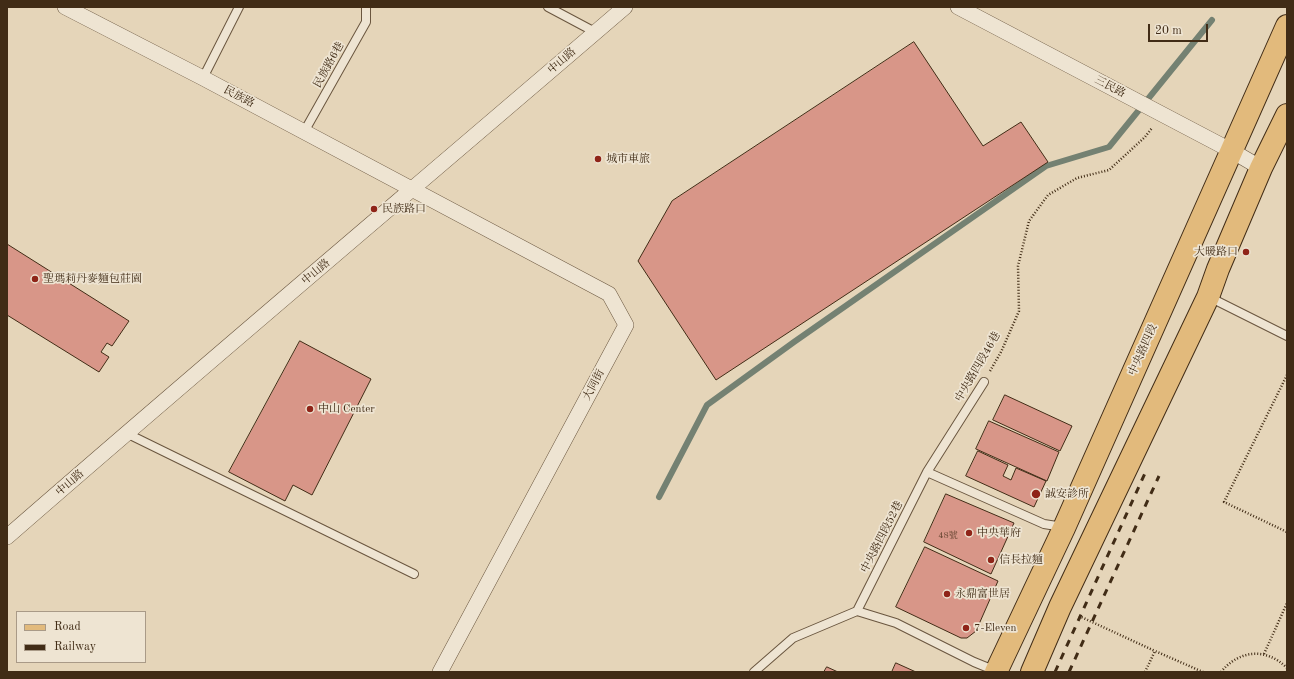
<!DOCTYPE html>
<html>
<head>
<meta charset="utf-8">
<style>
	body { margin:0 }
	#map { position:relative; width:1294px; height:679px; overflow:hidden; background:#e5d5b9; font-family:"Old Standard TT",serif }
	canvas { display:block }
	.frame { position:absolute; inset:0; border:8px solid #412c16; pointer-events:none }
	.legend { position:absolute; left:16px; top:611px; width:130px; height:52px; box-sizing:border-box; background:#eee4d2; border:1px solid #a99a87; margin:0; padding:5px 7px; list-style:none; font-size:12px; color:#412c16 }
	.legend li { display:flex; align-items:center; gap:8px; height:20px }
	.legend b { width:20px; border:1px solid #a99a87 }
	.scale { position:absolute; left:1148px; top:24px; width:60px; height:18px; box-sizing:border-box; border:2px solid #412c16; border-top:0; padding-left:5px; font-size:12px; line-height:14px; white-space:nowrap; color:#412c16; -webkit-text-stroke:3px #eee4d2; paint-order:stroke }
</style>
</head>
<body>
<div id="map">
<canvas width="1294" height="679"></canvas>
<div class="frame"></div>
<ul class="legend">
<li><b style="height:5px;background:#e2ba7c"></b>Road</li>
<li><b style="height:5px;background:#412c16"></b>Railway</li>
</ul>
<div class="scale">20 m</div>
</div>
<script>
const ctx = document.querySelector('canvas').getContext('2d');
ctx.lineJoin = 'round';
function stroke(path, color, width, dash) {
  ctx.strokeStyle = color;
  ctx.lineWidth = width;
  ctx.lineCap = dash ? 'butt' : 'round';
  ctx.setLineDash(dash || []);
  ctx.stroke(path);
}
function paint(path, color) {
  ctx.fillStyle = color;
  ctx.fill(path, 'evenodd');
}
function drawText(font, color, halo, rows, align = 'center') {
  ctx.font = font + ' "Old Standard TT","Noto Serif TC",serif';
  ctx.lineWidth = 3.5;
  ctx.setLineDash([]);
  ctx.textBaseline = 'middle';
  ctx.strokeStyle = halo;
  ctx.fillStyle = color;
  for (const [text, x, y, turn = 0] of rows) {
    ctx.save();
    ctx.translate(x, y);
    ctx.rotate((+turn || 0) * Math.PI / 180);
    ctx.textAlign = isNaN(turn) ? turn : align;
    if (halo) ctx.strokeText(text, 0, 0);
    ctx.fillText(text, 0, 0);
    ctx.restore();
  }
}
stroke(new Path2D(`
	M 659,497 L 707,405 L 794,342 L 1046,166 L 1109,147 L 1212,20`), '#748172', 6);
const building = new Path2D(`
	M 914,42 L 983,146 L 1021,122 L 1048,162 L 716,380 L 638,261 L 672,201 Z
	M 7,244 L 129,321 L 112,346 L 107,343 L 101,352 L 109,357 L 99,372 L 7,315 Z
	M 300,341 L 371,379 L 312,495 L 293,485 L 285,501 L 229,472 Z
	M 1005,395 L 1072,426 L 1060,451 L 993,420 Z
	M 989,421 L 1059,452 L 1047,481 L 976,449 Z
	M 978,451 L 1008,465 L 1003,476 L 1011,480 L 1016,468 L 1046,481 L 1034,507 L 966,476 Z
	M 946,494 L 1014,523 L 991,574 L 924,542 Z
	M 925,547 L 998,581 L 976,631 L 967,638 L 961,638 L 896,607 Z
	M 896,663 L 916,672 L 892,672 Z
	M 827,667 L 838,672 L 824,672 Z`);
paint(building, '#d89688');
stroke(building, '#412c16', 1);
const service = new Path2D(`
	M 548,7 L 595,32
	M 203,78 L 239,7
	M 304,132 L 366,22 L 366,7
	M 1209,297 L 1287,336
	M 126,433 L 414,574
	M 927,472 L 1044,524 L 1063,527
	M 857,611 L 927,472 L 984,382
	M 754,672 L 793,638 L 857,611 L 896,623 L 974,662 L 996,671`);
const minor = new Path2D(`
	M 65,7 L 203,78 L 609,294 L 626,325 L 440,672
	M 958,7 L 1232,151 L 1261,168
	M 7,537 C 211,359 419,184 625,7`);
const primary = new Path2D(`
	M 996,672 L 1064,528 L 1287,26
	M 1032,672 L 1060,607 L 1208,297 L 1218,269 L 1261,168 L 1287,115`);
stroke(service, '#6a563f', 10);
stroke(minor, '#6a563f', 16);
stroke(primary, '#412c16', 24);
stroke(new Path2D(`
	M 990,371 L 1001,352 L 1019,311 L 1018,266 L 1029,221 L 1048,195 L 1077,178 L 1109,170 L 1145,137 L 1152,128
	M 1287,375 L 1224,502 L 1287,532
	M 1079,616 L 1155,651
	M 1264,654 L 1287,603
	M 1145,672 L 1155,651 L 1203,672
	M 1221,672 C 1239,650 1266,647 1287,668`), '#412c16', 2.5, [1, 2]);
stroke(service, '#eee4d2', 8);
stroke(minor, '#eee4d2', 15);
stroke(primary, '#e2ba7c', 22);
stroke(new Path2D(`
	M 1055,672 L 1146,471
	M 1069,672 L 1159,476`), '#412c16', 3, [7, 7]);
for (const [x, y, r, color] of [
	[598,159,4,"#8f2418"],
	[374,209,4,"#8f2418"],
	[1246,252,4,"#8f2418"],
	[35,279,4,"#8f2418"],
	[310,409,4,"#8f2418"],
	[1036,494,5,"#8f2418"],
	[969,533,4,"#8f2418"],
	[991,560,4,"#8f2418"],
	[947,594,4,"#8f2418"],
	[966,628,4,"#8f2418"]
]) {
  const dot = new Path2D();
  dot.arc(x, y, r, 0, 2 * Math.PI);
  ctx.fillStyle = color;
  ctx.fill(dot);
  stroke(dot, '#eee4d2', 1.5);
}
drawText('9px', '#674632', null, [
	["48號",948,536]
]);
drawText('11px', '#412c16', '#eee4d2', [
	["中山路",562,61,-41],
	["民族路6巷",329,65,-61],
	["三民路",1110,87,28],
	["民族路",239,97,28],
	["中山路",316,272,-40],
	["中央路四段",1143,350,-66],
	["中央路四段46巷",978,367,-60],
	["大同街",594,385,-62],
	["中山路",70,483,-41],
	["中央路四段52巷",882,537,-63]
]);
drawText('11px', '#412c16', '#eee4d2', [
	["城市車旅",606,159],
	["民族路口",382,209],
	["大暖路口",1238,252,"right"],
	["聖瑪莉丹麥麵包莊園",43,279],
	["中山 Center",318,409],
	["誠安診所",1045,494],
	["中央華府",977,533],
	["信長拉麵",999,560],
	["永鼎富世居",955,594],
	["7-Eleven",974,628]
], 'left');
</script>
</body>
</html>
